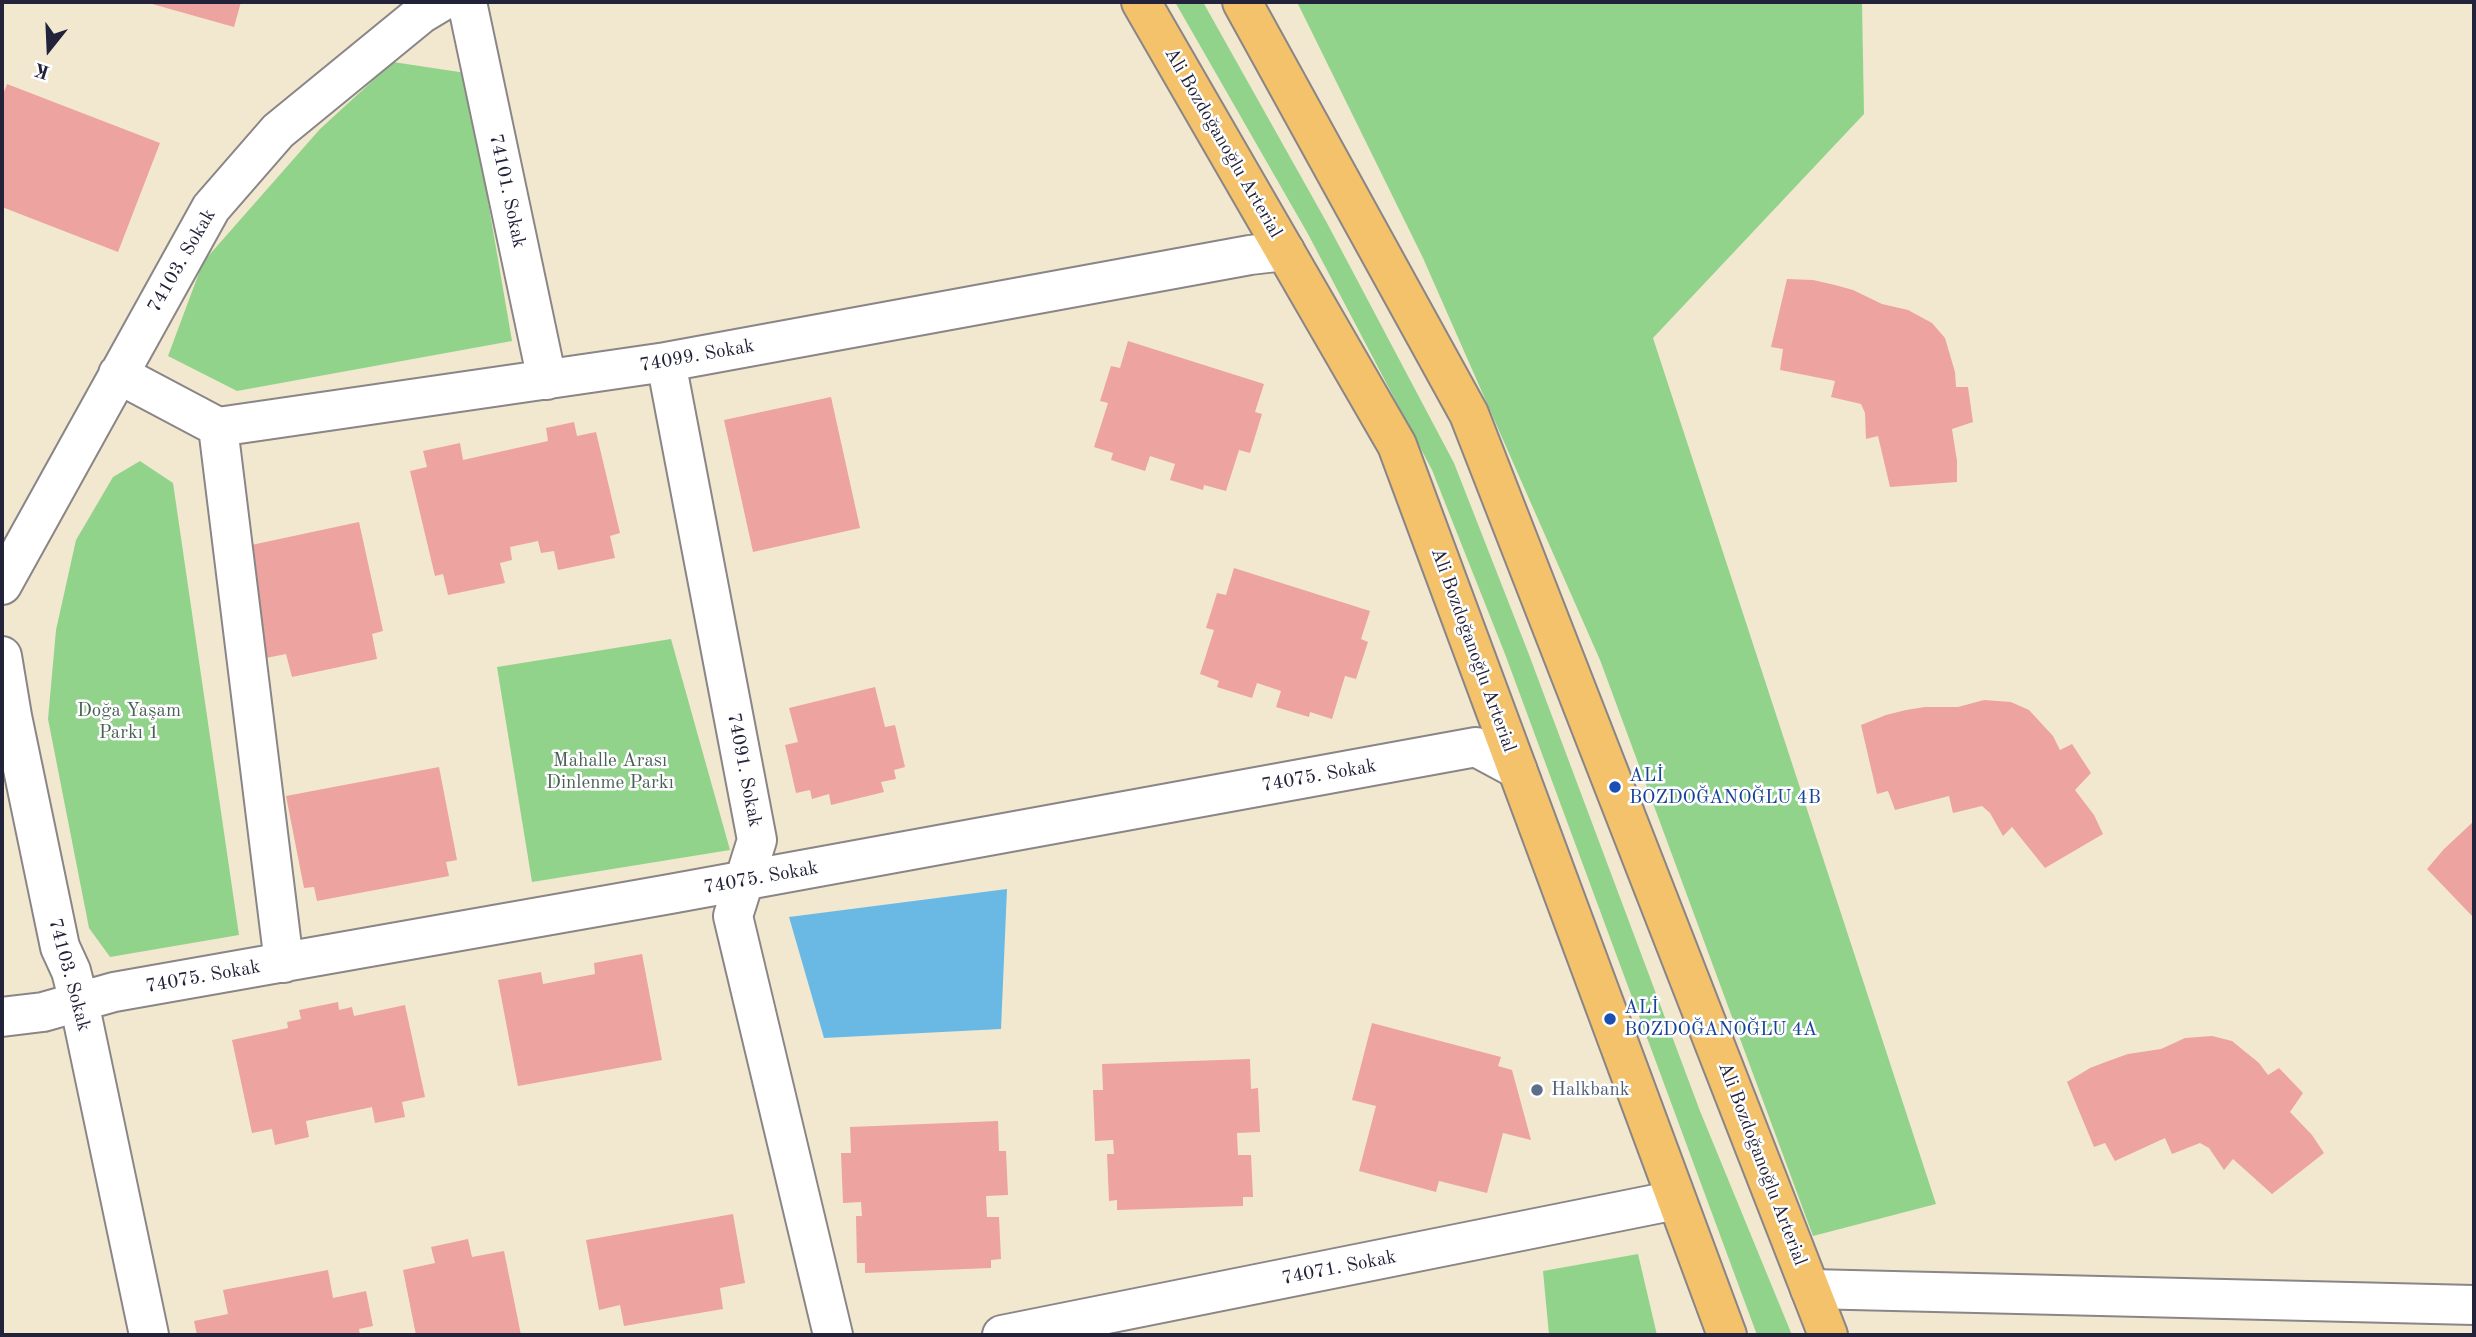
<!DOCTYPE html>
<html>
<head>
<meta charset="utf-8">
<style>
	body { margin:0 }
	#map { position:relative; width:2476px; height:1337px; overflow:hidden; background:#f2e8d0; font-family:"Old Standard TT",serif }
	canvas { display:block }
	.frame { position:absolute; inset:0; border:4px solid #22223b; pointer-events:none }
	.north { position:absolute; left:14px; top:14px; width:70px; height:70px; -webkit-text-stroke:5px #fff; paint-order:stroke; rotate:198deg; font-size:19px; font-weight:700; line-height:28px; text-align:center; color:#22223b }
	.north::after { content:''; display:block; margin:auto; width:24px; height:32px; background:#22223b; clip-path:polygon(50% 0,100% 100%,50% 72%,0 100%) }
</style>
</head>
<body>
<div id="map">
<canvas width="2476" height="1337"></canvas>
<div class="frame"></div>
<div class="north">K</div>
</div>
<script>
const ctx = document.querySelector('canvas').getContext('2d');
ctx.lineJoin = 'round';
function paint(path, color) {
  ctx.fillStyle = color;
  ctx.fill(path, 'evenodd');
}
function stroke(path, color, width, dash) {
  ctx.strokeStyle = color;
  ctx.lineWidth = width;
  ctx.lineCap = dash ? 'butt' : 'round';
  ctx.setLineDash(dash || []);
  ctx.stroke(path);
}
function drawText(font, color, halo, rows, align = 'center') {
  ctx.font = font + ' "Old Standard TT",serif';
  ctx.lineWidth = 5;
  ctx.setLineDash([]);
  ctx.textBaseline = 'middle';
  ctx.strokeStyle = halo;
  ctx.fillStyle = color;
  for (const [text, x, y, turn = 0] of rows) {
    ctx.save();
    ctx.translate(x, y);
    ctx.rotate((+turn || 0) * Math.PI / 180);
    ctx.textAlign = isNaN(turn) ? turn : align;
    if (halo) ctx.strokeText(text, 0, 0);
    ctx.fillText(text, 0, 0);
    ctx.restore();
  }
}
paint(new Path2D(`
	M 1175,2 L 1203,2 L 1327,223 L 1454,463 L 1528,652 L 1700,1111 L 1792,1335 L 1757,1335 L 1505,654 L 1432,470 L 1308,234 Z
	M 1297,2 L 1862,2 L 1864,114 L 1653,338 L 1936,1204 L 1813,1236 L 1600,660 L 1423,258 Z
	M 393,62 L 466,73 L 512,341 L 237,391 L 168,356 L 203,262 L 320,129 Z
	M 140,461 L 173,483 L 239,935 L 110,957 L 89,928 L 48,719 L 56,630 L 76,540 L 113,477 Z
	M 671,639 L 730,850 L 532,882 L 497,667 Z
	M 1638,1254 L 1657,1335 L 1549,1335 L 1543,1271 Z`), '#92d38b');
paint(new Path2D(`
	M 1007,889 L 1001,1029 L 824,1038 L 789,917 Z`), '#6ab9e4');
paint(new Path2D(`
	M 145,2 L 241,2 L 234,27 Z
	M 7,84 L 160,143 L 118,252 L 2,207 L 2,97 Z
	M 1787,279 L 1813,280 L 1835,285 L 1853,290 L 1882,304 L 1908,310 L 1932,323 L 1945,338 L 1955,372 L 1956,387 L 1968,387 L 1973,422 L 1952,429 L 1957,461 L 1957,482 L 1890,487 L 1878,436 L 1866,439 L 1865,413 L 1861,404 L 1831,397 L 1835,381 L 1780,370 L 1783,349 L 1771,347 Z
	M 1128,341 L 1264,384 L 1255,412 L 1262,414 L 1250,453 L 1239,450 L 1226,491 L 1204,485 L 1203,490 L 1170,480 L 1175,464 L 1150,456 L 1145,471 L 1111,460 L 1113,453 L 1094,447 L 1108,403 L 1100,401 L 1111,366 L 1120,368 Z
	M 831,397 L 860,528 L 753,552 L 724,420 Z
	M 574,422 L 577,436 L 596,432 L 620,533 L 610,536 L 615,558 L 558,570 L 554,551 L 541,553 L 538,541 L 510,547 L 512,560 L 500,563 L 505,583 L 448,595 L 443,574 L 435,576 L 410,471 L 427,467 L 423,451 L 460,443 L 463,460 L 548,441 L 546,428 Z
	M 359,522 L 383,631 L 372,634 L 377,659 L 292,677 L 286,654 L 266,658 L 242,547 Z
	M 1234,568 L 1370,611 L 1361,639 L 1368,642 L 1356,679 L 1345,676 L 1332,719 L 1310,712 L 1309,717 L 1276,707 L 1281,691 L 1257,683 L 1252,698 L 1217,687 L 1219,681 L 1200,674 L 1214,630 L 1206,628 L 1217,593 L 1226,595 Z
	M 875,687 L 885,727 L 895,725 L 905,767 L 894,770 L 896,779 L 881,782 L 884,792 L 831,805 L 829,794 L 812,799 L 810,790 L 796,793 L 785,745 L 798,742 L 789,708 Z
	M 1984,700 L 2011,702 L 2029,710 L 2053,736 L 2060,750 L 2072,744 L 2091,773 L 2075,790 L 2094,815 L 2103,834 L 2045,868 L 2012,827 L 2003,836 L 1990,813 L 1982,806 L 1953,813 L 1949,796 L 1895,810 L 1888,791 L 1877,794 L 1861,725 L 1886,715 L 1906,710 L 1925,707 L 1958,707 Z
	M 439,767 L 457,860 L 446,862 L 449,876 L 317,901 L 314,887 L 304,888 L 286,796 Z
	M 2474,821 L 2474,918 L 2427,869 L 2444,849 Z
	M 642,954 L 662,1060 L 518,1086 L 498,980 L 541,972 L 543,984 L 595,974 L 594,963 Z
	M 338,1002 L 339,1010 L 352,1007 L 354,1016 L 405,1005 L 425,1097 L 402,1102 L 405,1117 L 375,1123 L 372,1107 L 306,1121 L 309,1137 L 275,1145 L 272,1129 L 252,1133 L 232,1040 L 288,1028 L 287,1022 L 301,1019 L 299,1010 Z
	M 1372,1023 L 1501,1057 L 1498,1066 L 1512,1070 L 1531,1140 L 1503,1133 L 1487,1193 L 1439,1181 L 1436,1192 L 1359,1171 L 1376,1106 L 1352,1100 Z
	M 2212,1036 L 2232,1041 L 2259,1063 L 2268,1075 L 2279,1068 L 2303,1093 L 2290,1112 L 2312,1135 L 2324,1153 L 2272,1194 L 2233,1159 L 2224,1170 L 2209,1148 L 2200,1143 L 2172,1154 L 2165,1138 L 2115,1161 L 2105,1143 L 2094,1147 L 2067,1082 L 2090,1068 L 2111,1060 L 2128,1054 L 2161,1049 L 2185,1038 Z
	M 1250,1059 L 1251,1089 L 1258,1088 L 1260,1132 L 1237,1133 L 1238,1155 L 1251,1155 L 1253,1197 L 1243,1197 L 1243,1206 L 1117,1210 L 1117,1200 L 1109,1201 L 1107,1154 L 1114,1154 L 1113,1140 L 1095,1141 L 1093,1090 L 1103,1090 L 1102,1064 Z
	M 998,1121 L 999,1151 L 1006,1151 L 1008,1195 L 986,1196 L 987,1217 L 999,1217 L 1001,1259 L 991,1260 L 991,1268 L 865,1273 L 865,1263 L 857,1263 L 856,1216 L 862,1216 L 861,1202 L 843,1203 L 841,1153 L 851,1153 L 850,1127 Z
	M 733,1214 L 745,1283 L 720,1288 L 723,1309 L 624,1326 L 620,1305 L 599,1310 L 586,1240 Z
	M 468,1239 L 472,1257 L 504,1251 L 521,1335 L 416,1335 L 403,1270 L 435,1263 L 431,1247 Z
	M 328,1270 L 333,1298 L 366,1291 L 373,1326 L 359,1329 L 360,1335 L 197,1335 L 194,1321 L 228,1314 L 223,1290 Z`), '#eda39f');
const street = new Path2D(`
	M 467,2 L 547,380
	M 666,362 L 757,840 L 733,916 L 833,1335
	M 118,374 L 218,427 L 666,362 L 1250,255 L 1285,251
	M 218,427 L 284,963
	M 2,585 L 211,208 L 278,131 L 421,14 L 441,2
	M 2,656 L 12,716 L 60,947 L 71,971 L 79,1002 L 149,1335
	M 2,1017 L 43,1012 L 114,992 L 670,894 L 1476,747 L 1517,769
	M 1810,1289 L 2474,1305
	M 1002,1335 L 1676,1200`);
const primary = new Path2D(`
	M 1141,2 L 1397,445 L 1727,1335
	M 1242,2 L 1469,414 L 1828,1335`);
stroke(street, '#8a8586', 42);
stroke(primary, '#8a8586', 42);
stroke(street, '#fff', 38);
stroke(primary, '#f3c26a', 38);
for (const [x, y, r, color] of [
	[1615,787,7,"#1a4fb4"],
	[1610,1019,7,"#1a4fb4"],
	[1537,1090,7,"#5c6f8a"]
]) {
  const dot = new Path2D();
  dot.arc(x, y, r, 0, 2 * Math.PI);
  ctx.fillStyle = color;
  ctx.fill(dot);
  stroke(dot, '#fff', 2.5);
}
drawText('19px', '#22223b', '#fff', [
	["Ali Bozdoğanoğlu Arterial",1223,143,60],
	["74101. Sokak",507,191,78],
	["74103. Sokak",182,261,-60],
	["74099. Sokak",697,356,-10],
	["Ali Bozdoğanoğlu Arterial",1473,650,70],
	["74091. Sokak",744,770,79],
	["74075. Sokak",1319,776,-10],
	["74075. Sokak",761,878,-10],
	["74103. Sokak",69,975,75],
	["74075. Sokak",203,977,-10],
	["Ali Bozdoğanoğlu Arterial",1762,1164,69],
	["74071. Sokak",1339,1268,-11]
]);
drawText('19px', '#496057', '#fff', [
	["Doğa Yaşam",129,711],
	["Parkı 1",129,733],
	["Mahalle Arası",610,761],
	["Dinlenme Parkı",610,783]
]);
drawText('19px', '#164399', '#fff', [
	["ALİ",1629,776],
	["BOZDOĞANOĞLU 4B",1629,798],
	["ALİ",1624,1008],
	["BOZDOĞANOĞLU 4A",1624,1030]
], 'left');
drawText('19px', '#4e5e75', '#fff', [
	["Halkbank",1551,1090]
], 'left');
</script>
</body>
</html>
